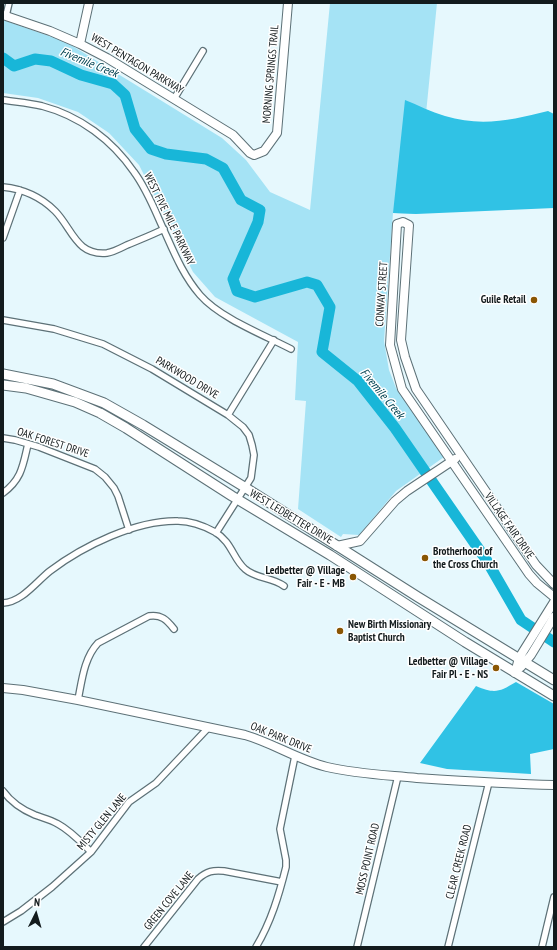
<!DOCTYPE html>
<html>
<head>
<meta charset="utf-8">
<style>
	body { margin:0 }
	#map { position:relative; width:557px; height:950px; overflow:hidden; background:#e6f8fd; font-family:"PT Sans Narrow",sans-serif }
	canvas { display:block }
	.frame { position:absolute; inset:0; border:4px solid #131b1d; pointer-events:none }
	.north { position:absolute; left:16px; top:894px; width:40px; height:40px; -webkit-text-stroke:3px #fff; paint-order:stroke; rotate:5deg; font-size:11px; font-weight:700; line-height:16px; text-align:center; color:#131b1d }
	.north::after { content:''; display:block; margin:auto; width:14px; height:18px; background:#131b1d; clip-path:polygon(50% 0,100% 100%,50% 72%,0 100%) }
</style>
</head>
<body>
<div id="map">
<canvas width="557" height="950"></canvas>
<div class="frame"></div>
<div class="north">N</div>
</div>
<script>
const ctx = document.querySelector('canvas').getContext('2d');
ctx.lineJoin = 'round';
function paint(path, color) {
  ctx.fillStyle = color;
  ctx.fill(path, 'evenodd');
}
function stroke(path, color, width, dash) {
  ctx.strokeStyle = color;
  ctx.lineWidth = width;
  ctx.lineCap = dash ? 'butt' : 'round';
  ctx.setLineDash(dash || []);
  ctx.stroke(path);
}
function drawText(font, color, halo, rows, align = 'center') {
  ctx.font = font + ' "PT Sans Narrow",sans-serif';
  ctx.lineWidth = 3;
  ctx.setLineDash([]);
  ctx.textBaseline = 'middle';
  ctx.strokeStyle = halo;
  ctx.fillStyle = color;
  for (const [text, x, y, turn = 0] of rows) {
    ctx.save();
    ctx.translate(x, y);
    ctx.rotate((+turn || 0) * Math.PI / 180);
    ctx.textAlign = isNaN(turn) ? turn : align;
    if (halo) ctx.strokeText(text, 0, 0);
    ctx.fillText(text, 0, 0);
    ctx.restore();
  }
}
paint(new Path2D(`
	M 330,3 L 437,3 L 416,214 L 393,213 L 384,341 L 389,370 L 396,388 L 444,457 L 396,491 L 359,535 L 343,534 L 341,537 L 298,509 L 306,401 L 295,400 L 298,342 L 215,297 L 193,272 L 139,165 L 109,133 L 78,112 L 38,98 L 3,93 L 3,20 L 66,42 L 222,138 L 246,160 L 270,192 L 310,210 Z`), '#a5e3f5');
paint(new Path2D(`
	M 405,100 C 418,105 431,112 445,116 C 481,127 513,120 548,111 L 554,114 L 554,208 L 416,214 L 393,213 Z
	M 516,682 L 554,704 L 554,749 L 530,754 L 531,774 L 447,769 L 420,763 L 476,686 C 495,694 499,692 516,682 Z`), '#30c2e5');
stroke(new Path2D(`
	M 3,58 L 14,66 L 35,59 L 51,61 L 81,75 L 113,84 L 125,95 L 135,129 L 151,149 L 166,154 L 206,159 L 223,168 L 241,200 L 260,210 L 258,222 L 233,279 L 237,291 L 255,297 L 307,282 L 317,285 L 330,307 L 322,352 L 358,381 L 395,428 L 487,561 L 521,620 L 554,642`), '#18b6d8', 11);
const street = new Path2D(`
	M 6,16 L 9,3
	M 174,99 L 203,51
	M 3,100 C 16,102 29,103 42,106 C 80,116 112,140 134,172 C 146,188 154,208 162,226 C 173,250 182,274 200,295 C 220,318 264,335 291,349
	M 3,187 C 23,189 41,197 55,211 C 72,228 76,256 107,253 C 114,252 121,248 127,245 C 139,240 152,235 164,229
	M 3,238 L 20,190
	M 3,320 L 54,329 L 103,344 L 152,369 L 228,415 L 243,427 L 249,435 L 252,445 L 254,455 L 251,478 L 216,533
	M 228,415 L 274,340
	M 3,438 L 15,440 L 39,447 L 95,469 L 105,477 L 114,488 L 118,496 L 129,530
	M 3,493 C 22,479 23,465 28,444
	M 3,603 C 22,602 36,582 50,571 C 83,546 136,520 178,521 C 191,521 204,526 215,532 C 232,542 233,559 245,569 C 256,579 272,577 284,586
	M 78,700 C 82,680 84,658 98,643 L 149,616 C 161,614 167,620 174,629
	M 3,791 C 11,802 23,810 35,815 C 43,818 51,820 58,824 C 71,831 81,842 91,852
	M 3,922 L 21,911 L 52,887 L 91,852 L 129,802 L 156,783 L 209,727
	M 144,947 L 198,879 C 207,871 213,870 224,871 L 282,882
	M 256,947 C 271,922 279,895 286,867 L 286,860 L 280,829 L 295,756
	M 357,947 L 398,776
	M 448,947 L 489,782
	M 542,947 L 554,897`);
const secondary = new Path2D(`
	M 3,15 L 50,31 L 80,44 L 107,58 L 233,135 L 250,153 L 254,155 L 264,151 L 277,133 L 288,3
	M 80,44 L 89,3
	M 337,546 L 360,541 L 395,501 L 407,491 L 455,459
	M 554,584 L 536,565 L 416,389 L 405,357 L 401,340 L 409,225 L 403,222 L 397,224 L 390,345 L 402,389 L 529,574 L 537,583 L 554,597
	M 521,667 L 531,655 L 554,617
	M 515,673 L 519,658 L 554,602
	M 3,688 L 23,690 L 78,700 L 245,735 C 273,743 298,760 327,767 C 357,774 387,775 417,778 C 463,781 509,784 554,785`);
const primary = new Path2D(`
	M 3,374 L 53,384 L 104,403 L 143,425 L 246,488 L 418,597 L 554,680
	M 3,385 L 26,388 L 75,402 L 100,413 L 126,428 L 232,496 L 330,555 L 465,642 L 554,696`);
stroke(street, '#5d7177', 8);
stroke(secondary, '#5d7177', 10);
stroke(primary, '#5d7177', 11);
stroke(street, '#fff', 5.5);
stroke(secondary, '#fff', 8);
stroke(primary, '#fff', 9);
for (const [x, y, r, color] of [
	[534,300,4,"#8a5603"],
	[425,558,4,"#8a5603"],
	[353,577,4,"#8a5603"],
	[340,631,4,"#8a5603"],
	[496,668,4,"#8a5603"]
]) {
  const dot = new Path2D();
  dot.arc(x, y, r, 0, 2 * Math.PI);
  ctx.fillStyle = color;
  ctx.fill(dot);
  stroke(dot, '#fff', 1.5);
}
drawText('11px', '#131b1d', '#fff', [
	["WEST PENTAGON PARKWAY",137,64,31],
	["MORNING SPRINGS TRAIL",271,74,-85],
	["WEST FIVE MILE PARKWAY",169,219,64],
	["CONWAY STREET",382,294,-86],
	["PARKWOOD DRIVE",187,378,31],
	["OAK FOREST DRIVE",53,443,18],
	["WEST LEDBETTER DRIVE",291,517,31],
	["VILLAGE FAIR DRIVE",509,526,55],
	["OAK PARK DRIVE",281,738,22],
	["MISTY GLEN LANE",102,822,-50],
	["MOSS POINT ROAD",368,859,-77],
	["CLEAR CREEK ROAD",459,862,-76],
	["GREEN COVE LANE",169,901,-51]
]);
drawText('bold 11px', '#131b1d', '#fff', [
	["Guile Retail",526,300],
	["Brotherhood of",433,552,"left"],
	["the Cross Church",433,565,"left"],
	["Ledbetter @ Village",345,571],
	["Fair - E - MB",345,584],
	["New Birth Missionary",348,625,"left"],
	["Baptist Church",348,638,"left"],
	["Ledbetter @ Village",488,662],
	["Fair Pl - E - NS",488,675]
], 'right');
drawText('italic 12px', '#014150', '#fff', [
	["Fivemile Creek",89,63,22],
	["Fivemile Creek",382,394,50]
]);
</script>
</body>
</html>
